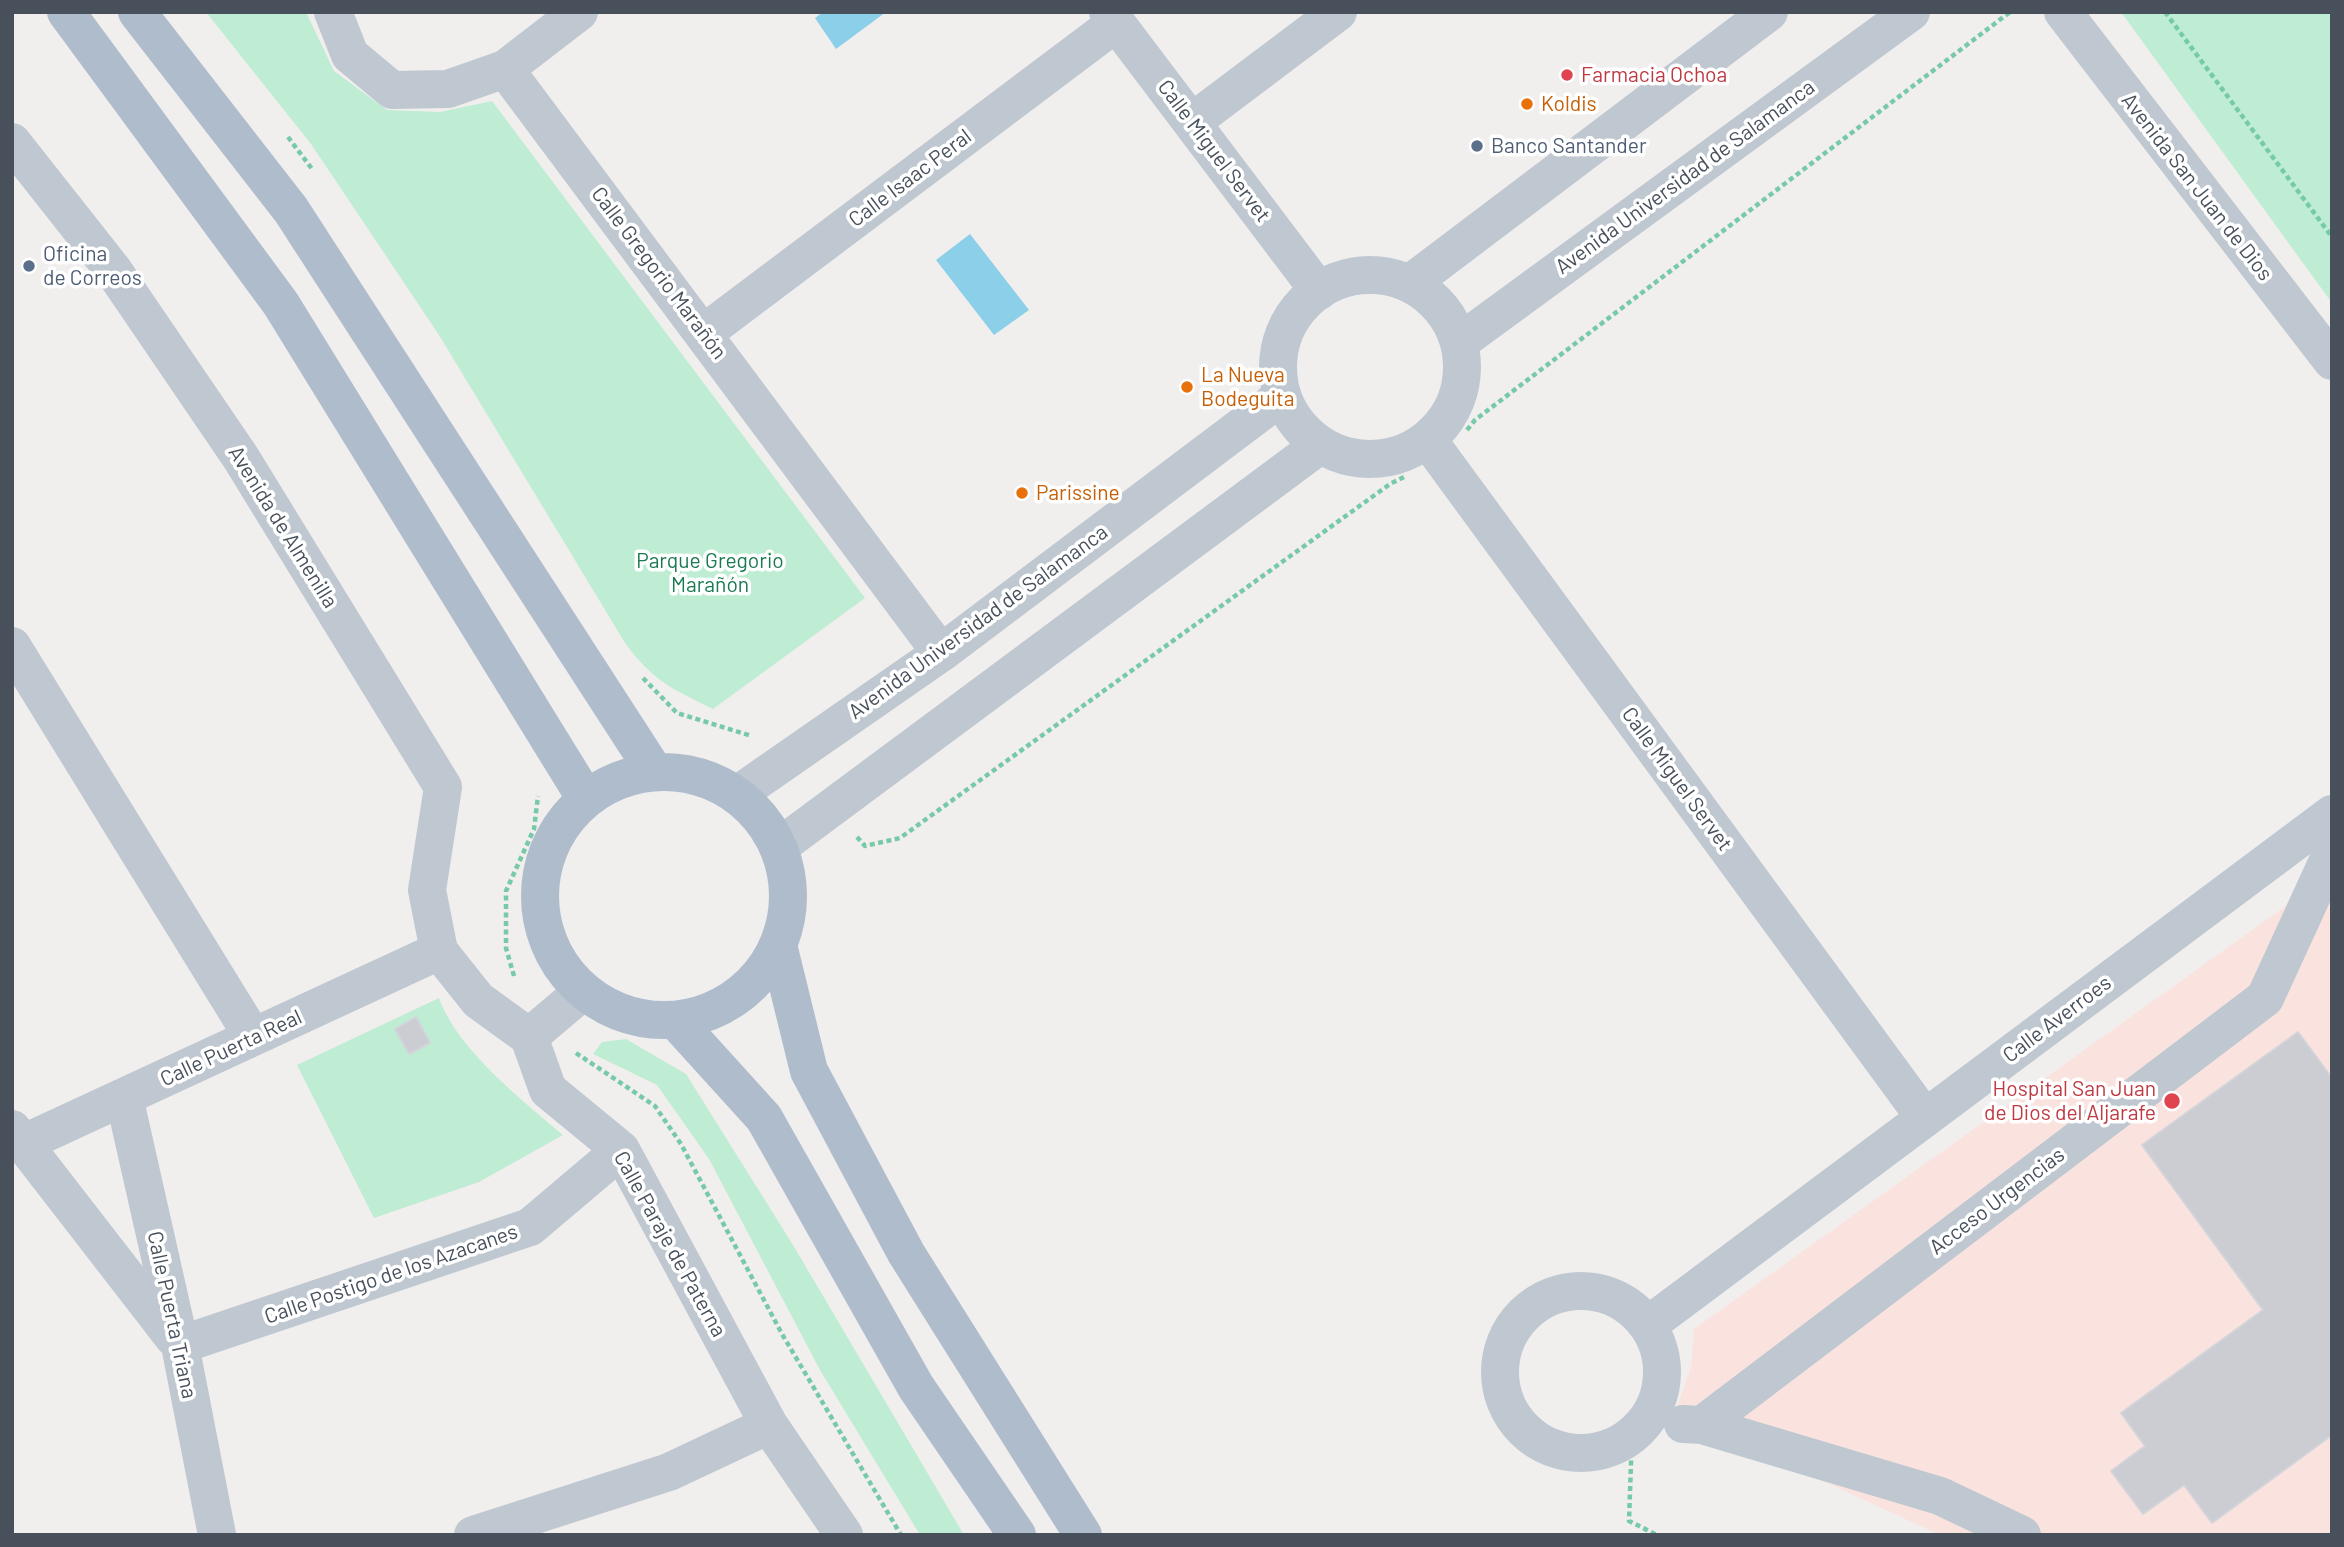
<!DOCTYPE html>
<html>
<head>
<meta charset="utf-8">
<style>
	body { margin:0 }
	#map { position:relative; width:2344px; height:1547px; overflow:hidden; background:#f1eeee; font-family:Barlow,sans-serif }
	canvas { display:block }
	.frame { position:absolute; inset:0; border:14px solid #47505b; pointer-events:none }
</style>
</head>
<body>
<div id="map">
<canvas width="2344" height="1547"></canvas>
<div class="frame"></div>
</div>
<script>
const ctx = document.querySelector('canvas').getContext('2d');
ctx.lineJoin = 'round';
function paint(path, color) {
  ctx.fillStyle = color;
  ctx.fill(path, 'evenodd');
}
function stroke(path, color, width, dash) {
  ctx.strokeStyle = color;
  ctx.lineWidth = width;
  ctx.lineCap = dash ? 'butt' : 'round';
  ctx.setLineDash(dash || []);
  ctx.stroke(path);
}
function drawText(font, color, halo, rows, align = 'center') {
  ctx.font = font + ' Barlow,sans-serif';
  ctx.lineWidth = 7;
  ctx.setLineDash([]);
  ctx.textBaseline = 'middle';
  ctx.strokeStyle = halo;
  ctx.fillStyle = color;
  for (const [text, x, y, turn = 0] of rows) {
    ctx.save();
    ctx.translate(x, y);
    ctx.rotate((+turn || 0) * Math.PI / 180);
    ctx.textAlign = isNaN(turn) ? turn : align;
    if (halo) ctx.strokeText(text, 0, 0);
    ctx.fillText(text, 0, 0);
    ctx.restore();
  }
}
paint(new Path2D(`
	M 2332,873 L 2332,1535 L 1940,1535 L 1702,1425 L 1671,1424 L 1691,1367 L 1694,1329 Z`), '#fae3df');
paint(new Path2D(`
	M 206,12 L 306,12 L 334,71 L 387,110 L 440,112 L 492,101 L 865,598 L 713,709 C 671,688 654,682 625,643 L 439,335 L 311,144 Z
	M 2121,12 L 2332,12 L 2332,303 Z
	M 439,998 C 456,1048 523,1101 563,1135 L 479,1182 L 374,1218 L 297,1065 Z
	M 626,1039 L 686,1074 L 793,1245 L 964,1535 L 920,1535 L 820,1370 L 709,1159 L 657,1085 L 593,1054 L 602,1042 Z`), '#beedd3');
paint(new Path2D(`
	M 823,12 L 886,12 L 836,49 L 815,18 Z
	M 970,234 L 1029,310 L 994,335 L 936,260 Z`), '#8ccfe9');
const building = new Path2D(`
	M 416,1017 L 430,1043 L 409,1054 L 395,1029 Z
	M 2298,1032 L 2332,1078 L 2332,1435 L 2212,1523 L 2184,1485 L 2143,1514 L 2111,1471 L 2145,1446 L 2121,1413 L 2263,1310 L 2142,1145 Z`);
paint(building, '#cbcdd3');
stroke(building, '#d2d4da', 2);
stroke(new Path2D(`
	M 2165,12 L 2332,237
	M 288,137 L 312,169
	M 1467,430 L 1475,420 L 2010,12
	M 643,678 L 677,713 L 752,736
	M 857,837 L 865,846 L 900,838 L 1390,484 L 1406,476
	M 514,976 L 506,948 L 506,891 L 534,829 L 538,796
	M 576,1053 L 655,1106 L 681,1144 L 782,1334 L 901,1535
	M 1632,1435 L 1629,1521 L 1657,1535`), '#77caa7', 4.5, [5, 3.5]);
stroke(new Path2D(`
	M 333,12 L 350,55 L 392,90 L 448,89 L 505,69 L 941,653
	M 1108,12 L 1319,291
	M 2063,12 L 2332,361
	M 505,69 L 579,12
	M 1192,122 L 1338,12
	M 12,142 L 113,270 L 241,458 L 443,787 L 427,890 L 439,951 L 478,1000 L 529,1037 L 548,1090 L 621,1150 L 769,1425 L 844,1535
	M1278 367a92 92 0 1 1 184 0a92 92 0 1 1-184 0Z
	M 1412,282 L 1769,12
	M 704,333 L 1116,23
	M 1460,342 L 1911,12
	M 1428,440 L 1925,1118
	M 12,646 L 253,1037
	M 738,794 L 941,653 L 1282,396
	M 780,846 L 1320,445
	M 529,1037 L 582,992
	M 124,1097 L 180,1345 L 217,1535
	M 12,1129 L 174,1338
	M 22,1144 L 439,951
	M1500 1372a81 81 0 1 1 162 0a81 81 0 1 1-162 0Z
	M 1648,1325 L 2332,814
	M 180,1345 L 530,1227 L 621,1150
	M 1683,1424 L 1702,1425 L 1940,1496 L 2022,1535
	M 1702,1425 L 2265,998 L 2332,852
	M 473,1535 L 669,1472 L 769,1425`), '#bfc8d0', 38);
stroke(new Path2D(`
	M 66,12 L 281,304 L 586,799
	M 137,12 L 291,210 L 654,771
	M540 896a124 124 0 1 1 248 0a124 124 0 1 1-248 0Z
	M 779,949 L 809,1071 L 906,1253 L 1083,1535
	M 676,1021 L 764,1118 L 916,1387 L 1017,1535`), '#afbccc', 38);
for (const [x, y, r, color] of [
	[1567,75,7,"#e0444e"],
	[1527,104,7,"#e8710a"],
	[1477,146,7,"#5c6f8a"],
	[29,266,7,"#5c6f8a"],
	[1187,387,7,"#e8710a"],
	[1022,493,7,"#e8710a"],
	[2172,1101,9,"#e0444e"]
]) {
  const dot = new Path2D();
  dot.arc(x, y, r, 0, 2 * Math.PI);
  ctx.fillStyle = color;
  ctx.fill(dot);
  stroke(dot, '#fff', 2.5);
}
drawText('21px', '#be3a42', '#fff', [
	["Farmacia Ochoa",1581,75],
	["Hospital San Juan",2156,1089,"right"],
	["de Dios del Aljarafe",2156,1113,"right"]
], 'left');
drawText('21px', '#c56008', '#fff', [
	["Koldis",1541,104],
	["La Nueva",1201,375],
	["Bodeguita",1201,399],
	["Parissine",1036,493]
], 'left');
drawText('21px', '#4e5e75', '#fff', [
	["Banco Santander",1491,146],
	["Oficina",43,254],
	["de Correos",43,278]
], 'left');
drawText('21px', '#47505b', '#fff', [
	["Calle Miguel Servet",1214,151,53],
	["Avenida Universidad de Salamanca",1685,177,-36],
	["Calle Isaac Peral",910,178,-37],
	["Avenida San Juan de Dios",2197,187,52],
	["Calle Gregorio Marañón",659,273,53],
	["Avenida de Almenilla",283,527,58],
	["Avenida Universidad de Salamanca",978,622,-36],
	["Calle Miguel Servet",1677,779,54],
	["Calle Averroes",2057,1019,-37],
	["Calle Puerta Real",231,1048,-25],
	["Acceso Urgencias",1997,1201,-37],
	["Calle Paraje de Paterna",670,1244,61],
	["Calle Postigo de los Azacanes",391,1274,-19],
	["Calle Puerta Triana",172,1315,78]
]);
drawText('21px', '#1a7a50', '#fff', [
	["Parque Gregorio",710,561],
	["Marañón",710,585]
]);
</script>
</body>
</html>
